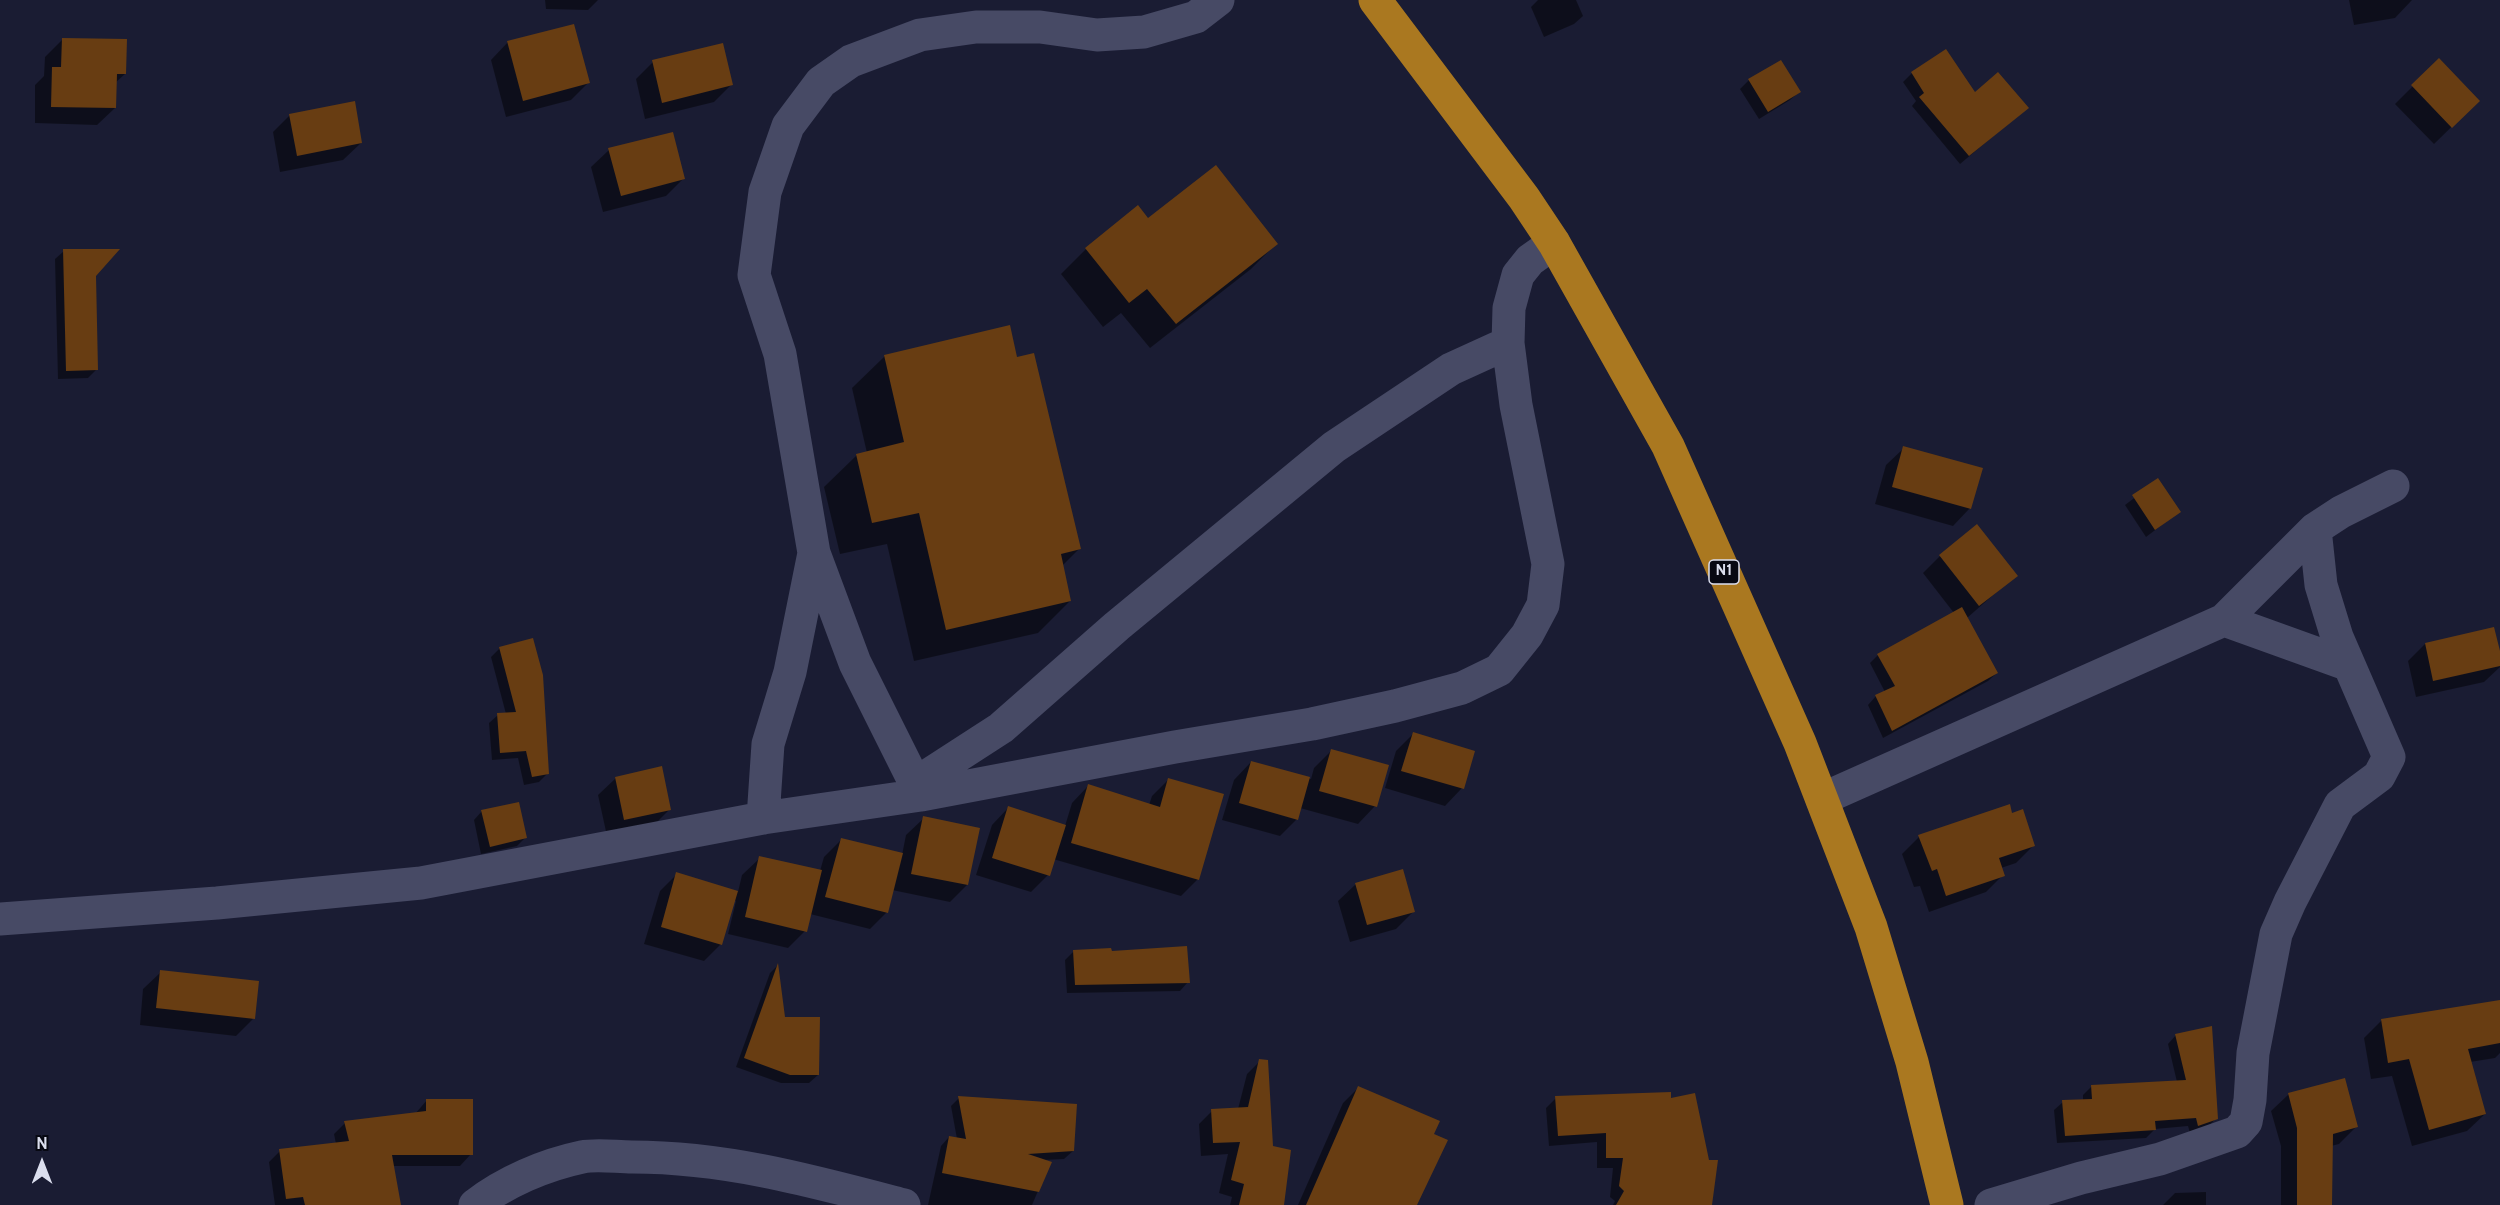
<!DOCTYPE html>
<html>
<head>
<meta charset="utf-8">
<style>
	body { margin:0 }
	#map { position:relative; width:2500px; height:1205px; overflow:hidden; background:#1a1c33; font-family:Overpass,sans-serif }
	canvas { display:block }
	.north { position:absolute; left:12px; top:1133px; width:60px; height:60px; -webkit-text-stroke:4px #070812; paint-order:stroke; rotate:0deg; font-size:16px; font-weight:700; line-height:24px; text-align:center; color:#dbdeee }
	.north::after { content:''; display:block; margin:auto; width:21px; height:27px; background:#dbdeee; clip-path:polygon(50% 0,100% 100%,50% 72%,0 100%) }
</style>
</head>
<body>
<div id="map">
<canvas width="2500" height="1205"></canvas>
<div class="north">N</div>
</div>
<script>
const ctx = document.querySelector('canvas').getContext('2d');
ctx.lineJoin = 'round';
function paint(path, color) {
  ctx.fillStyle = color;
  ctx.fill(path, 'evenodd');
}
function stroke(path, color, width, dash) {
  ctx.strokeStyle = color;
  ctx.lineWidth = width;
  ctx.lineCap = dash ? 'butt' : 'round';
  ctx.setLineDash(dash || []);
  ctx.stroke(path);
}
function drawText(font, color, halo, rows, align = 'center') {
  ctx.font = font + ' Overpass,sans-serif';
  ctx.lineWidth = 6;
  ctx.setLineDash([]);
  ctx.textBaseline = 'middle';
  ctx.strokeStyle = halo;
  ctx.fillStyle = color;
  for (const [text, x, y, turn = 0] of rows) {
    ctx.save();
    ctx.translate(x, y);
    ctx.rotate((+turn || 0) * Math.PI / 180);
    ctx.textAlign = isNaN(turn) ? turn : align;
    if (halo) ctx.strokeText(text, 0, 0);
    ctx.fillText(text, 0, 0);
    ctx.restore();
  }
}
paint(new Path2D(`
	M 545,0 L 598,0 L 588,10 L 546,9 Z
	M 1538,0 L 1576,0 L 1583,16 L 1574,24 L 1544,37 L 1531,7 Z
	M 2349,0 L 2412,0 L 2395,18 L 2354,25 Z
	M 62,40 L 125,74 L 115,83 L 115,108 L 97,125 L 35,123 L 35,85 L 44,76 L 45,57 Z
	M 508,42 L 588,83 L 571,100 L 506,117 L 491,60 Z
	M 1946,51 L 1974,94 L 2027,108 L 1960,164 L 1912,106 L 1916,101 L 1903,82 L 1912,73 Z
	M 2439,60 L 2478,101 L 2434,144 L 2395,104 Z
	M 653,62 L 731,85 L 714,102 L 645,119 L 636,79 Z
	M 1749,80 L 1799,92 L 1790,100 L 1759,119 L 1740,89 Z
	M 290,115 L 361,143 L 343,160 L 280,172 L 273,132 Z
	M 609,150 L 684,178 L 666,196 L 603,212 L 591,167 Z
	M 1138,208 L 1148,220 L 1276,244 L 1251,269 L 1150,348 L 1121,313 L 1103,327 L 1061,274 L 1086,249 Z
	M 64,251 L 94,275 L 96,370 L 88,378 L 58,379 L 55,259 Z
	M 885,356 L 1016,359 L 1079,549 L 1062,566 L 1070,601 L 1038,633 L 914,661 L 887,544 L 840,554 L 824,487 L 857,455 L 867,453 L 852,388 Z
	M 1904,448 L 1970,508 L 1953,526 L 1875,504 L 1886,465 Z
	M 2158,480 L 2179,512 L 2146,537 L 2125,505 Z
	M 1977,526 L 2016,575 L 1967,618 L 1997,673 L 1988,681 L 1883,738 L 1868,705 L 1876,696 L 1885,692 L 1870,663 L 1878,655 L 1954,613 L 1923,573 L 1940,556 Z
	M 2425,644 L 2500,657 L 2500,667 L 2484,682 L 2416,697 L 2408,661 Z
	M 500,648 L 547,774 L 539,782 L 524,785 L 518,758 L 492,760 L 489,723 L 498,715 L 506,714 L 491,657 Z
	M 1413,734 L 1462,788 L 1445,806 L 1385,788 L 1396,751 Z
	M 1331,751 L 1375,806 L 1358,824 L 1300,808 L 1297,819 L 1280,836 L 1222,820 L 1234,780 L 1251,762 L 1311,779 L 1314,768 Z
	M 616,778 L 670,809 L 652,827 L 607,836 L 598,795 Z
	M 1168,780 L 1198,879 L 1181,896 L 1053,859 L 1048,875 L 1031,892 L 976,875 L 992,825 L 1009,807 L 1065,826 L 1072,803 L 1088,786 L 1149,805 L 1152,796 Z
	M 482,811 L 525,838 L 517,846 L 481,854 L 474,820 Z
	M 2011,815 L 2034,845 L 2016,863 L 2001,868 L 2003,875 L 1986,892 L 1929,912 L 1920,886 L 1914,887 L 1902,854 L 1919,837 Z
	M 924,818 L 967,885 L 950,902 L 892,890 L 887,912 L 870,929 L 810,914 L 805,931 L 788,948 L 728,934 L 736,901 L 734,900 L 721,944 L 704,961 L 644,944 L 660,891 L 677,874 L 738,892 L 742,875 L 760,858 L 820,871 L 824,857 L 841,840 L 902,855 L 906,835 Z
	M 1356,884 L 1413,912 L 1396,929 L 1350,942 L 1338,901 Z
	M 1074,951 L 1110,952 L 1188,982 L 1180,991 L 1067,993 L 1065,960 Z
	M 777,966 L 784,1019 L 818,1075 L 809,1083 L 781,1083 L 736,1067 L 770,973 Z
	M 161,972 L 253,1019 L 236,1036 L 140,1025 L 143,989 Z
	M 2500,1002 L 2500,1053 L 2495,1058 L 2470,1062 L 2485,1114 L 2467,1131 L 2412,1146 L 2392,1076 L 2371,1079 L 2364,1038 L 2381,1021 Z
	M 2176,1035 L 2216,1118 L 2208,1127 L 2190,1133 L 2188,1126 L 2155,1129 L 2146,1138 L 2057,1143 L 2054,1110 L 2063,1102 L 2083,1101 L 2083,1095 L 2091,1087 L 2177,1082 L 2168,1044 Z
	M 1260,1061 L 1272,1148 L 1283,1205 L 1230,1205 L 1232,1197 L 1219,1193 L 1228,1154 L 1201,1156 L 1199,1124 L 1212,1111 L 1238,1109 L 1247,1074 Z
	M 1358,1088 L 1432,1135 L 1415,1205 L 1298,1205 L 1343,1103 Z
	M 2289,1094 L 2356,1127 L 2339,1144 L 2331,1146 L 2330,1205 L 2281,1205 L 2281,1146 L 2271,1111 Z
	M 959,1098 L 1073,1151 L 1064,1159 L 1043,1160 L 1050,1163 L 1032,1205 L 928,1205 L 941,1146 L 949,1137 L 957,1139 L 951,1106 Z
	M 1556,1098 L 1670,1100 L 1710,1205 L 1613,1205 L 1615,1201 L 1610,1197 L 1613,1168 L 1597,1168 L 1597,1142 L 1549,1146 L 1546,1108 Z
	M 427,1100 L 471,1154 L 460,1166 L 393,1166 L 399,1205 L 275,1205 L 269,1162 L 280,1151 L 336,1144 L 334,1134 L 345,1123 L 415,1114 Z
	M 2206,1192 L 2206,1205 L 2163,1205 L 2175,1193 Z`), '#0007');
paint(new Path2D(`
	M 574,24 L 590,83 L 523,101 L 507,41 Z
	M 62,38 L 127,39 L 126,74 L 117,74 L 116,108 L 51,107 L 52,67 L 61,67 Z
	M 723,43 L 733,85 L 662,103 L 652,60 Z
	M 1946,49 L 1975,92 L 1998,72 L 2029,108 L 1969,156 L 1919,97 L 1924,93 L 1911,72 Z
	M 2439,58 L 2480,101 L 2452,128 L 2411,85 Z
	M 1781,60 L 1801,92 L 1768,112 L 1748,79 Z
	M 355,101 L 362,143 L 297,156 L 289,114 Z
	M 673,132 L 685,179 L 621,196 L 608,148 Z
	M 1216,165 L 1278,244 L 1176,324 L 1147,289 L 1129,303 L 1085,248 L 1138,205 L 1148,218 Z
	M 63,249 L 120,249 L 96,276 L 98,370 L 66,371 Z
	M 1010,325 L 1017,357 L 1034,353 L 1081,549 L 1061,554 L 1071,601 L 946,630 L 919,513 L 872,523 L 856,454 L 904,442 L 884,355 Z
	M 1903,446 L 1983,468 L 1971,509 L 1892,487 Z
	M 2158,478 L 2181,512 L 2155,530 L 2132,495 Z
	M 1977,524 L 2018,576 L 1979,606 L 1939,555 Z
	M 1962,607 L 1998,673 L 1892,731 L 1875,695 L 1895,686 L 1877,654 Z
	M 2494,627 L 2500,651 L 2500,666 L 2433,681 L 2425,643 Z
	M 533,638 L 543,675 L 549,774 L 532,777 L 526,751 L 500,753 L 497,713 L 516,712 L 499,647 Z
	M 1413,732 L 1475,751 L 1464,789 L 1401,771 Z
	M 1331,749 L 1389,765 L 1377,807 L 1319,791 Z
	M 1251,761 L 1310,777 L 1298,820 L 1239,803 Z
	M 662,766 L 671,810 L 624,820 L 615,777 Z
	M 1168,778 L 1224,794 L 1199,880 L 1071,843 L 1088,784 L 1160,807 Z
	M 519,802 L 527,838 L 490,847 L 481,810 Z
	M 2010,804 L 2012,813 L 2023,809 L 2035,846 L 1999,858 L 2005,876 L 1946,896 L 1937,869 L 1932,871 L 1918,835 Z
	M 1008,806 L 1066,825 L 1050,876 L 992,858 Z
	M 923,816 L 980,828 L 968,885 L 911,874 Z
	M 841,838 L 903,853 L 888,913 L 825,897 Z
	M 759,856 L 822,870 L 807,932 L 745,917 Z
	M 1403,869 L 1415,912 L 1367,925 L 1355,883 Z
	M 676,872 L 738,891 L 722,945 L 661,927 Z
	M 1187,946 L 1190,983 L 1075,985 L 1073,950 L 1111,948 L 1112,951 Z
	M 778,963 L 785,1017 L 820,1017 L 819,1075 L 790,1075 L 744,1058 Z
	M 160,970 L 259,981 L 255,1019 L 156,1008 Z
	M 2500,1000 L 2500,1043 L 2468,1049 L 2486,1114 L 2429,1130 L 2409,1059 L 2388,1063 L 2381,1019 Z
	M 2212,1026 L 2218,1119 L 2198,1126 L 2196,1118 L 2155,1121 L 2156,1130 L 2065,1136 L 2062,1100 L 2092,1099 L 2091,1085 L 2186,1080 L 2175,1034 Z
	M 1259,1059 L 1268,1060 L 1273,1146 L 1291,1150 L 1284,1205 L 1239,1205 L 1244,1184 L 1231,1180 L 1240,1142 L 1213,1143 L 1211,1109 L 1248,1107 Z
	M 2345,1078 L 2358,1127 L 2333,1134 L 2332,1205 L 2297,1205 L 2297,1128 L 2288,1093 Z
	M 1358,1086 L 1440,1121 L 1434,1134 L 1448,1140 L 1417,1205 L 1306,1205 Z
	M 1671,1092 L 1671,1098 L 1695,1093 L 1709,1160 L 1718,1160 L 1712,1205 L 1616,1205 L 1624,1191 L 1619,1186 L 1623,1158 L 1606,1158 L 1606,1133 L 1558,1136 L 1555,1096 Z
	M 958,1096 L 1077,1104 L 1074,1151 L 1028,1154 L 1052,1162 L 1039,1192 L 942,1173 L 949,1136 L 966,1139 Z
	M 426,1099 L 473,1099 L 473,1155 L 392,1155 L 401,1205 L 305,1205 L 303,1197 L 286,1199 L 279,1149 L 349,1141 L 344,1121 L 426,1111 Z`), '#683d12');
stroke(new Path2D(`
	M 2224,620 L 2349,665
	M 916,783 L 1001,728 L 1117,626 L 1334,447 L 1451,369 L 1508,343
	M 921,795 L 855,663 L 814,553 L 780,354 L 754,275 L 765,192 L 788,126 L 821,82 L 851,61 L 920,35 L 976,27 L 1040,27 L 1097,35 L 1144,32 L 1196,17 L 1218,0
	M 1822,799 L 2224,620 L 2315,529 L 2341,512 L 2393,486
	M 763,818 L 768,744 L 790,672 L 814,553
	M 0,919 L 217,903 L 421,883 L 763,818 L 921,795 L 1175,747 L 1312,724 L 1395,706 L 1462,688 L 1499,670 L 1527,635 L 1543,605 L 1548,564 L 1516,405 L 1508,343 L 1509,308 L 1518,275 L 1530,260 L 1554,243
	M 475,1205 C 505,1182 544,1165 582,1157 C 597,1154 616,1157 632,1157 C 726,1157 813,1181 904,1205
	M 1991,1205 L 2081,1178 L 2160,1159 L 2237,1132 L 2246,1122 L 2250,1100 L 2253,1053 L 2276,934 L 2290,902 L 2340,805 L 2379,776 L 2389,757 L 2337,637 L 2321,585 L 2315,529`), '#474a65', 33);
stroke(new Path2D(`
	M 1375,0 L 1524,198 L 1554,243 L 1668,446 L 1800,743 L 1871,927 L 1912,1062 L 1947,1205`), '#aa7820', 33);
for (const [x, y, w] of [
	[1724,572,30]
]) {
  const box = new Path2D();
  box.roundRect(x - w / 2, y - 12, w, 24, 4.5);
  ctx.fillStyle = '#070812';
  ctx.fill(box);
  stroke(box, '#dbdeee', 1.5);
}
drawText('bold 15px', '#dbdeee', null, [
	["N1",1724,572]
]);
</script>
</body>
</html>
